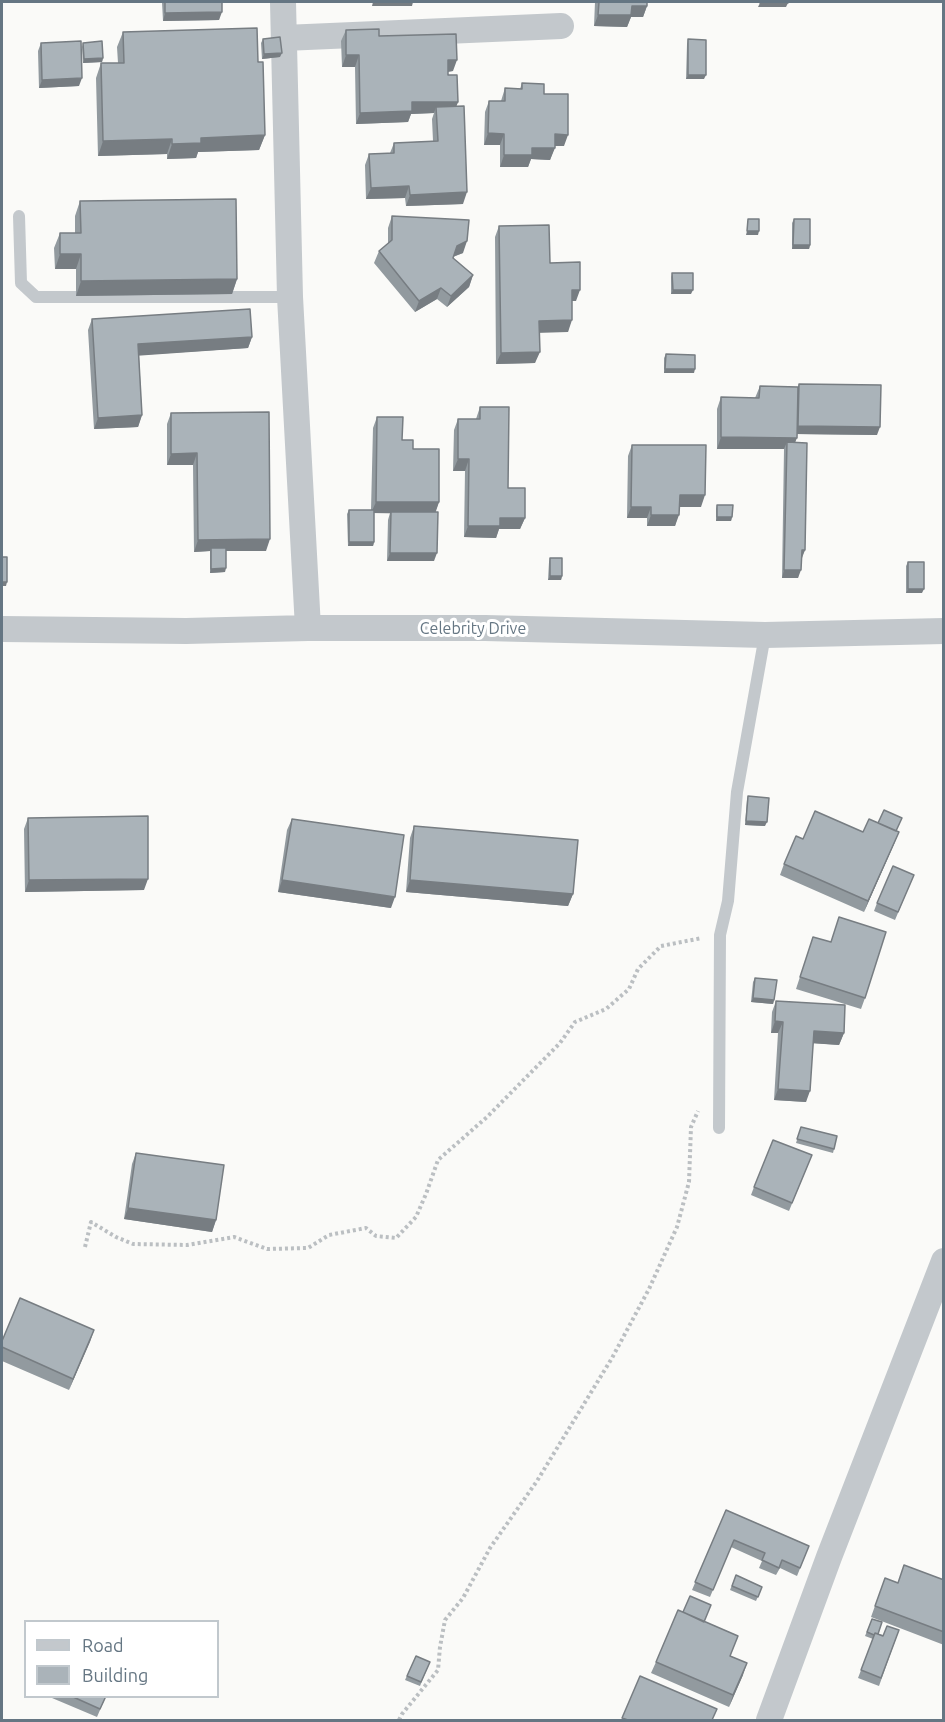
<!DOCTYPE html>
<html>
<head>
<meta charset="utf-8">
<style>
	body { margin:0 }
	#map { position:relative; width:945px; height:1722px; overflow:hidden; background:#fafaf8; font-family:Ubuntu,sans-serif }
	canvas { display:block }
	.frame { position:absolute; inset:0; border:3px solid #657683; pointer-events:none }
	.legend { position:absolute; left:24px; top:1620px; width:195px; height:78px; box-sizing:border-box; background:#fff; border:2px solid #c1c8cd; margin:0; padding:8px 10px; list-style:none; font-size:18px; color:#657683 }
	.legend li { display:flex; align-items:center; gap:12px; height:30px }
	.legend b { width:30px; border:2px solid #c1c8cd }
</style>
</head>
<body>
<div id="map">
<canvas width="945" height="1722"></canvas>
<div class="frame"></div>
<ul class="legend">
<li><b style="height:8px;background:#c3c8cc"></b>Road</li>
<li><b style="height:16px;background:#aab3b9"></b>Building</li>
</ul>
</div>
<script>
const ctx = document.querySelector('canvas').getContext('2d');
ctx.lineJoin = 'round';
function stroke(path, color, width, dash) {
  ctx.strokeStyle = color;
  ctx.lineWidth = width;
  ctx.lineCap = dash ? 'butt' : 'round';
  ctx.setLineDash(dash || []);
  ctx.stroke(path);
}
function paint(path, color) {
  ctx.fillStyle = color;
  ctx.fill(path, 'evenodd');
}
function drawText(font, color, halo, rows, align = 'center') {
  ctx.font = font + ' Ubuntu,sans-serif';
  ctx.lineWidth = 6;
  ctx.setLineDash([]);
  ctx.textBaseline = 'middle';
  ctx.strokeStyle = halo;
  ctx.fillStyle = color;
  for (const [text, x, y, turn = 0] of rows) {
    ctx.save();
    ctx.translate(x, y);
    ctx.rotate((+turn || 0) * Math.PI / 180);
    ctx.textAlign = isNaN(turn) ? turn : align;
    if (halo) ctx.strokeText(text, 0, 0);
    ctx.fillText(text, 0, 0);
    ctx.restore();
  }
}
stroke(new Path2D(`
	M 85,1247 L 91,1222 L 116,1237 L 133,1244 L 187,1245 L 234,1237 L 267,1249 L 308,1248 L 329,1235 L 366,1228 L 376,1236 L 396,1238 L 416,1217 L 426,1194 L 438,1160 L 487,1117 L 560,1043 L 575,1022 L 606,1009 L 629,989 L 638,969 L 661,946 L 702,938
	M 399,1720 L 402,1714 L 438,1670 L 440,1647 L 445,1620 L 463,1598 L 490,1548 L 537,1481 L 612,1358 L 649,1289 L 677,1227 L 689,1182 L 691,1127 L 698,1111`), '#bbbfc2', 4, [3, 3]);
stroke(new Path2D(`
	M 19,216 L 21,283 L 36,297 L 290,297
	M 719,1128 L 720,935 L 728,901 L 737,792 L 765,635`), '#c3c8cc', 12);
stroke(new Path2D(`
	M 283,2 L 290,297 L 308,628
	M 284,38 L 561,26
	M 2,629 L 186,631 L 308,628 L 485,628 L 765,635 L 944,631
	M 769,1720 L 829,1557 L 944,1261`), '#c3c8cc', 26);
paint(new Path2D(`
	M 162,2 L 222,2 L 219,20 L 163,21 Z
	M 595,2 L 647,2 L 647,6 L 643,17 L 631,17 L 627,27 L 594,26 Z
	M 346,30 L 379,36 L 453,71 L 448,72 L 448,75 L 458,102 L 456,106 L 463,204 L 406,206 L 405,198 L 366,199 L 365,165 L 369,154 L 390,153 L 394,143 L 433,141 L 432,119 L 434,113 L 411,114 L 408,122 L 356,124 L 355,67 L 342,67 L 341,41 Z
	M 123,32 L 258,62 L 265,135 L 259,150 L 198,152 L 196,158 L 167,159 L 167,154 L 98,156 L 96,78 L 101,63 L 118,63 L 117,47 Z
	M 263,39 L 280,57 L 262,59 L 261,43 Z
	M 688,39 L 704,79 L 686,79 L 687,44 Z
	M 41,43 L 79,86 L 39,88 L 38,51 Z
	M 83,43 L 103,58 L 102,62 L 83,63 L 82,47 Z
	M 522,83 L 544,94 L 564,146 L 555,146 L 550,160 L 531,159 L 528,167 L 500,167 L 500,145 L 484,145 L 485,112 L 489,101 L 501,101 L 505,88 L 520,89 Z
	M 80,201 L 237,279 L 232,294 L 76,296 L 76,269 L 55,269 L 54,248 L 60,233 L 75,233 L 75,216 Z
	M 392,216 L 463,253 L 453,257 L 453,258 L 473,275 L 469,287 L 447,307 L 437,299 L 415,312 L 374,263 L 379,251 L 388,244 L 388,228 Z
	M 794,219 L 810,245 L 809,249 L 792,249 L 792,223 Z
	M 499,226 L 550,263 L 576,301 L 572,301 L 568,332 L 539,332 L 535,363 L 496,364 L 495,237 Z
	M 672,273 L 691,294 L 671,294 L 671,277 Z
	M 92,319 L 252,337 L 248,348 L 139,355 L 142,415 L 138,427 L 94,429 L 88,330 Z
	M 666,354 L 694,373 L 664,373 L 664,358 Z
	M 799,384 L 877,435 L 797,434 L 795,443 L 805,550 L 801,558 L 798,578 L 782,578 L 784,449 L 717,449 L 717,409 L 721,397 L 755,398 L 760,386 L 797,389 Z
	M 480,407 L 508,488 L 525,518 L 520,529 L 499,529 L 496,538 L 464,537 L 465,471 L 453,471 L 454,430 L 458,419 L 476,419 Z
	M 171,413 L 266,551 L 226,551 L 225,572 L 210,573 L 210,551 L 194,552 L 193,465 L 167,465 L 167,424 Z
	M 377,417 L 413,449 L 439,502 L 435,512 L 434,561 L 387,561 L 388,520 L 390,513 L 374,513 L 374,542 L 373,546 L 348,546 L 347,514 L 349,510 L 371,510 L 373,428 Z
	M 632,445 L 701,507 L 680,507 L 675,526 L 647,526 L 647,518 L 627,518 L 628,456 Z
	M 717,505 L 732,517 L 731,521 L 716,521 L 716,509 Z
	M 550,558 L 562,576 L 561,580 L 548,580 L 549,562 Z
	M 908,562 L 922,593 L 906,593 L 906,566 Z
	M 748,796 L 765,826 L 745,825 L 747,800 Z
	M 28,818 L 144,890 L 25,892 L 24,829 Z
	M 292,819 L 391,908 L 278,892 L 287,830 Z
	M 414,826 L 573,894 L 568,906 L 406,892 L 410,838 Z
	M 896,831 L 899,832 L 894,844 L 864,912 L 780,875 L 784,864 L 803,839 L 863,832 Z
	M 914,875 L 895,920 L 874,911 L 877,903 Z
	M 813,937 L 831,942 L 865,998 L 861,1009 L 796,989 Z
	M 755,978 L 774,1000 L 773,1004 L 751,1002 L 753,982 Z
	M 776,1001 L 844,1033 L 839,1045 L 813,1043 L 806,1102 L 774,1100 L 778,1033 L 771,1033 L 772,1012 Z
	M 801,1127 L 834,1149 L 833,1153 L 796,1143 Z
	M 136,1153 L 216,1220 L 212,1232 L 124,1219 L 132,1164 Z
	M 812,1155 L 789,1211 L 751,1195 L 754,1187 Z
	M 94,1330 L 69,1390 L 2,1361 L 2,1341 Z
	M 726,1510 L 809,1546 L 797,1576 L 780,1568 L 776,1575 L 759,1568 L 762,1561 L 731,1547 L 710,1597 L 692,1590 Z
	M 736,1575 L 762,1587 L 756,1601 L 730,1590 Z
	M 885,1578 L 898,1583 L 944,1580 L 944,1645 L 871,1617 Z
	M 872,1619 L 878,1634 L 883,1635 L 899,1630 L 879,1686 L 858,1678 L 873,1639 L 865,1636 Z
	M 704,1622 L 743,1675 L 729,1707 L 651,1673 L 656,1662 Z
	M 416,1656 L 430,1662 L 420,1686 L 405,1680 Z
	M 53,1696 L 106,1696 L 97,1717 L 52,1698 Z`), '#929a9f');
paint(new Path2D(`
	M 373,2 L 413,2 L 412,6 L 372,6 Z
	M 760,3 L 788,3 L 786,7 L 758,7 Z
	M 632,6 L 647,6 L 643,17 L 631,17 L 627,27 L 594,26 L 598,15 Z
	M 222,12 L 219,20 L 163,21 L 165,13 Z
	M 282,53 L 280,57 L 262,59 L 264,54 Z
	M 346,55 L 359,55 L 355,67 L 342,67 Z
	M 103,58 L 102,62 L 83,63 L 84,59 Z
	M 448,60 L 457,60 L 453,71 L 444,72 Z
	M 688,75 L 706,75 L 704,79 L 686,79 Z
	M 82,78 L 79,86 L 39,88 L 42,80 Z
	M 412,102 L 458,102 L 454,113 L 436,107 L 434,113 L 411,114 L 408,122 L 356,124 L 360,113 Z
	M 488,133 L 504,134 L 500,145 L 484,145 Z
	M 555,134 L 568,135 L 564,146 L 551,146 Z
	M 265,135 L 259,150 L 198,152 L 196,158 L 167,159 L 172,144 L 201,138 Z
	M 172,139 L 167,154 L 98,156 L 103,141 Z
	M 532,148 L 555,148 L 550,160 L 531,159 L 528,167 L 500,167 L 504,155 Z
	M 409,186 L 405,198 L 366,199 L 371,188 Z
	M 467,192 L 463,204 L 406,206 L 410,195 Z
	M 747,231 L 759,231 L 758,235 L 746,235 Z
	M 467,241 L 463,253 L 452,257 L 457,246 Z
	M 793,245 L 810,245 L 809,249 L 792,249 Z
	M 60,254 L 81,254 L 76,269 L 55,269 Z
	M 473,275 L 469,287 L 447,307 L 451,296 Z
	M 237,279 L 232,294 L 76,296 L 81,281 Z
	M 441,288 L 437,299 L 415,312 L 419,301 Z
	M 572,290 L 580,290 L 576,301 L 567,301 Z
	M 673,290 L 693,290 L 691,294 L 671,294 Z
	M 572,320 L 568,332 L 535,333 L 539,321 Z
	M 252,337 L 248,348 L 134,356 L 138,344 Z
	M 540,352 L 535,363 L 496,364 L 501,353 Z
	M 665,369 L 695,369 L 694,373 L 664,373 Z
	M 142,415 L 138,427 L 94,429 L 98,418 Z
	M 798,426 L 880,427 L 877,435 L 795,434 Z
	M 721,437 L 797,438 L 792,449 L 787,442 L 784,449 L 717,449 Z
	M 197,453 L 193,465 L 167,465 L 171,454 Z
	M 458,459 L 469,459 L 465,471 L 453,471 Z
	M 680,495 L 705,495 L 701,507 L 676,507 Z
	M 376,502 L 439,502 L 435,514 L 371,513 Z
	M 631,507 L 651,507 L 647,518 L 627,518 Z
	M 651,515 L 679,515 L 675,526 L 647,526 Z
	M 717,517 L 732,517 L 731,521 L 716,521 Z
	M 500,518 L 525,518 L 520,529 L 499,529 L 496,538 L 464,537 L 468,526 Z
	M 270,539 L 266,551 L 211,551 L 211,548 L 210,551 L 194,552 L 198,540 Z
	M 349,542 L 374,542 L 373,546 L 348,546 Z
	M 802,550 L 805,550 L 802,558 L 799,558 Z
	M 390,553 L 437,553 L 434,561 L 387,561 Z
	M 226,568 L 225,572 L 210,573 L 211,569 Z
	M 784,570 L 801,570 L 798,578 L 782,578 Z
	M 550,576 L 562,576 L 561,580 L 548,580 Z
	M 2,582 L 7,582 L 6,586 L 2,586 Z
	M 908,589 L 924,589 L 922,593 L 906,593 Z
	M 746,821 L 767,822 L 765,826 L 745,825 Z
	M 899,832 L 894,844 L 864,912 L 868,901 Z
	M 148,879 L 144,890 L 25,892 L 29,880 Z
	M 282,880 L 395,897 L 391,908 L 278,892 Z
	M 410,880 L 573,894 L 568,906 L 406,892 Z
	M 753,998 L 774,1000 L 773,1004 L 751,1002 Z
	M 775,1021 L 783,1022 L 778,1033 L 771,1033 Z
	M 814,1031 L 844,1033 L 839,1045 L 809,1043 Z
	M 778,1089 L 810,1091 L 806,1102 L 774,1100 Z
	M 128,1208 L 216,1220 L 212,1232 L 124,1219 Z
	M 94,1330 L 90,1342 L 69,1390 L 73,1379 Z
	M 747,1663 L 743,1675 L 729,1707 L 733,1695 Z`), '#777d82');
const building = new Path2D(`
	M 165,2 L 222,2 L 222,12 L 165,13 Z
	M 599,2 L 647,2 L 647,6 L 632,6 L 631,15 L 598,15 Z
	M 760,2 L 788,2 L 788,3 L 760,3 Z
	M 257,28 L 258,62 L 263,62 L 265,135 L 201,138 L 201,143 L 172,144 L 172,139 L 103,141 L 101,63 L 124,63 L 123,32 Z
	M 379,29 L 379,36 L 456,34 L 457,60 L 448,60 L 448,75 L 457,75 L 458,102 L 412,102 L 412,111 L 360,113 L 359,55 L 346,55 L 346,30 Z
	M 280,37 L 282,53 L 264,54 L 263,39 Z
	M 688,39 L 706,40 L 706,75 L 688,75 Z
	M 81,41 L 82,78 L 42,80 L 41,43 Z
	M 102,41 L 103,58 L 84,59 L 83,43 Z
	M 522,83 L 544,84 L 544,94 L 568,94 L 568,135 L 555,134 L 555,148 L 532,148 L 532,155 L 504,155 L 504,134 L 488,133 L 489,101 L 505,101 L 505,88 L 522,89 Z
	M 464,106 L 467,192 L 410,195 L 409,186 L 371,188 L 369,154 L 394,153 L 394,143 L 438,141 L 436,107 Z
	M 236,199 L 237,279 L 81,281 L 81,254 L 60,254 L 60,233 L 81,233 L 80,201 Z
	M 392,216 L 469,220 L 467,241 L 457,246 L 453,258 L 473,275 L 451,296 L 441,288 L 419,301 L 379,251 L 392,240 Z
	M 748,219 L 759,219 L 759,231 L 747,231 Z
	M 794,219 L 810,219 L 810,245 L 793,245 Z
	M 549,225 L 550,263 L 580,262 L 580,290 L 572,290 L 572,320 L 539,321 L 540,352 L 501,353 L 499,226 Z
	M 672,273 L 693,273 L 693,290 L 673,290 Z
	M 250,309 L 252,337 L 138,344 L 142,415 L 98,418 L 92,319 Z
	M 666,354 L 695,355 L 695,369 L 665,369 Z
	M 799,384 L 881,385 L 880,427 L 798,426 Z
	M 760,386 L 798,387 L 797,438 L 721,437 L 721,397 L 759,398 Z
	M 480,407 L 509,407 L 508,488 L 525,488 L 525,518 L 500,518 L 500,526 L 468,526 L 469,459 L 458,459 L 458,419 L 480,419 Z
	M 269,412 L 270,539 L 198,540 L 197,453 L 171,454 L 171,413 Z
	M 377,417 L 403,417 L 402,440 L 413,440 L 413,449 L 439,449 L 439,502 L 376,502 Z
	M 787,442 L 807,443 L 805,550 L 802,550 L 801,570 L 784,570 Z
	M 632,445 L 706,445 L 705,495 L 680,495 L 679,515 L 651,515 L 651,507 L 631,507 Z
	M 717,505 L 733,505 L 732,517 L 717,517 Z
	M 349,510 L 374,510 L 374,542 L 349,542 Z
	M 391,512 L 438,512 L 437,553 L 390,553 Z
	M 211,548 L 226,548 L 226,568 L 211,569 Z
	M 2,557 L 7,557 L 7,582 L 2,582 Z
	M 550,558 L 562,558 L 562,576 L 550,576 Z
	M 908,562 L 924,562 L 924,589 L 908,589 Z
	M 748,796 L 769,798 L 767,822 L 746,821 Z
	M 884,810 L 902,818 L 896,831 L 878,823 Z
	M 815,811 L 863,832 L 869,819 L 899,832 L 868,901 L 784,864 L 796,836 L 803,839 Z
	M 148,816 L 148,879 L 29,880 L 28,818 Z
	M 292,819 L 404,835 L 395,897 L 282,880 Z
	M 414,826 L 578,840 L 573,894 L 410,880 Z
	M 893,866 L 914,875 L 898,912 L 877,903 Z
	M 839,917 L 886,932 L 865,998 L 800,977 L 813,937 L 831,942 Z
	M 755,978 L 777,980 L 774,1000 L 753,998 Z
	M 776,1001 L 845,1005 L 844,1033 L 814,1031 L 810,1091 L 778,1089 L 783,1022 L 775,1021 Z
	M 801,1127 L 837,1136 L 834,1149 L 797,1139 Z
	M 773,1140 L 812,1155 L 792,1203 L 754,1187 Z
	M 136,1153 L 224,1165 L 216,1220 L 128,1208 Z
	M 20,1298 L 94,1330 L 73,1379 L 2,1347 L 2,1341 Z
	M 726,1510 L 809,1546 L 800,1568 L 782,1560 L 779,1568 L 762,1560 L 765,1553 L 734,1540 L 713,1590 L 695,1582 Z
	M 904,1565 L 944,1580 L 944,1632 L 875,1606 L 885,1578 L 898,1583 Z
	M 736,1575 L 762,1587 L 758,1597 L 732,1586 Z
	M 690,1596 L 711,1605 L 704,1622 L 683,1612 Z
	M 678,1610 L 738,1636 L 730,1656 L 747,1663 L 733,1695 L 656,1662 Z
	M 872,1619 L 882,1622 L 878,1634 L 875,1633 L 874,1635 L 867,1632 Z
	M 887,1626 L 899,1630 L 881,1678 L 861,1670 L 875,1633 L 883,1636 Z
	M 416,1656 L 430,1662 L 421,1682 L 407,1676 Z
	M 640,1676 L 717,1709 L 712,1720 L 628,1720 L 622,1718 Z
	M 71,1696 L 106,1696 L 100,1709 Z`);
paint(building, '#aab3b9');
stroke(building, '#777d82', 1.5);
drawText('16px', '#657683', '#fff', [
	["Celebrity Drive",473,629]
]);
</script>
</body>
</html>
